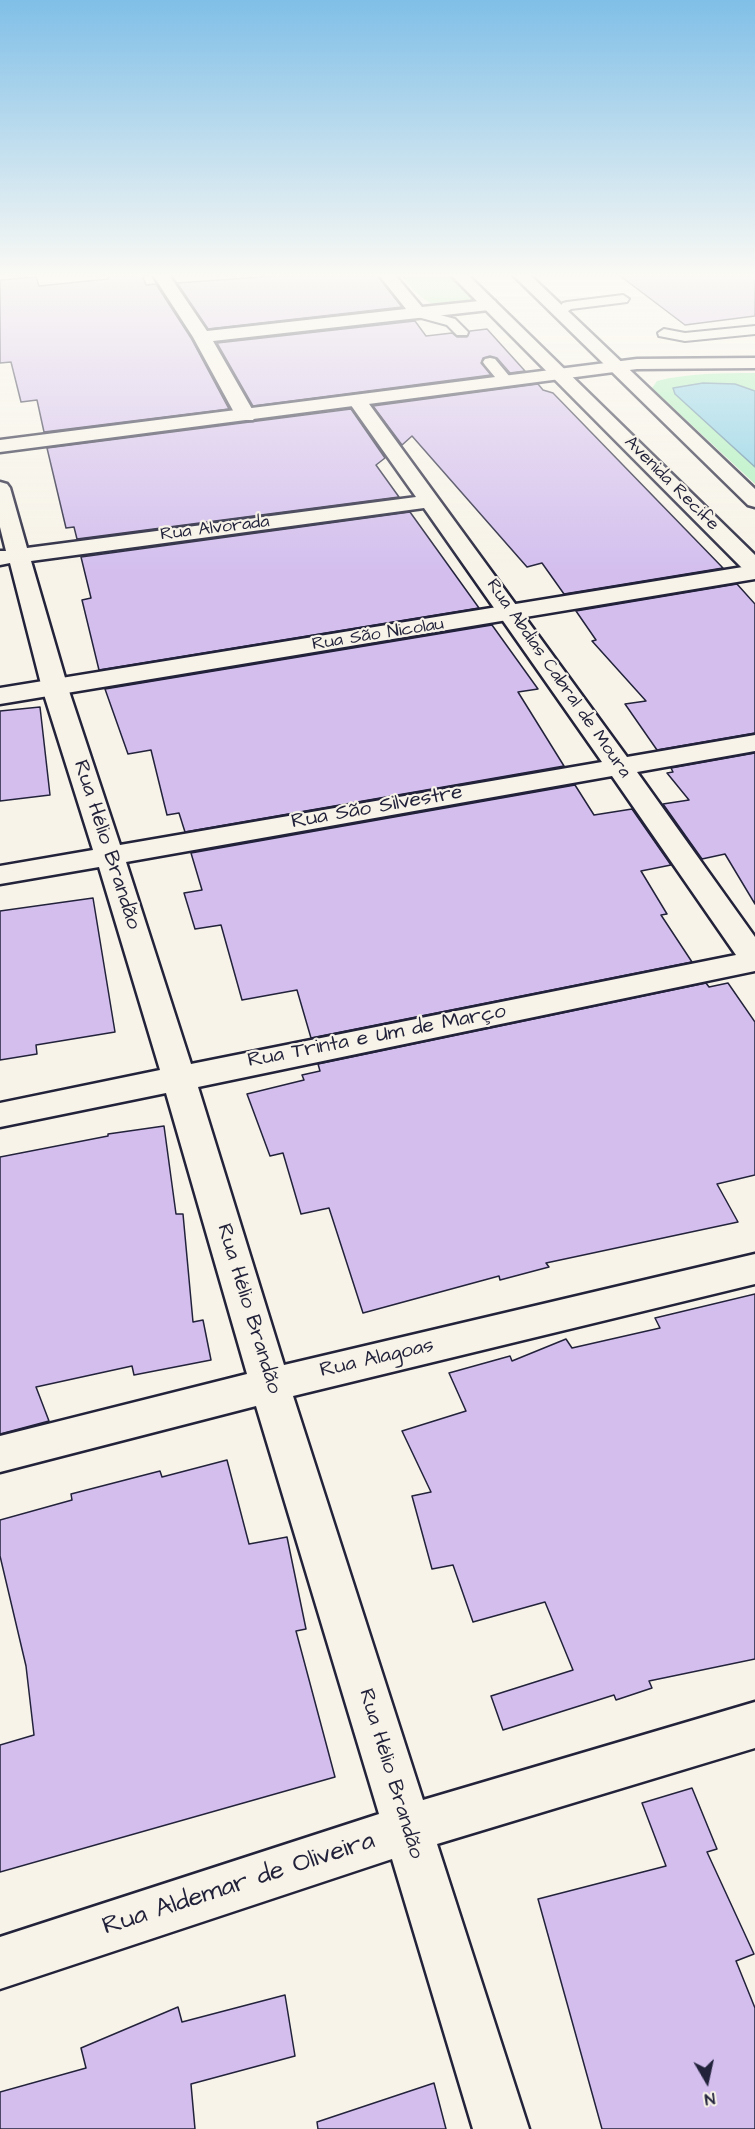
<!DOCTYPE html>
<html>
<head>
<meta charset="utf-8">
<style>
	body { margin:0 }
	#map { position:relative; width:755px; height:2129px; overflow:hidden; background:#f7f3e8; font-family:"Architects Daughter",sans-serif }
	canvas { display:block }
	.north { position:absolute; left:677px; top:2051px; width:60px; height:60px; -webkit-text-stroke:4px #f7f3e8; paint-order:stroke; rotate:171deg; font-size:16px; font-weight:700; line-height:24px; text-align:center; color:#22223b }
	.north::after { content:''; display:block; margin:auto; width:21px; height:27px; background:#22223b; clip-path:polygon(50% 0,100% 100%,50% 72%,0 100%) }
</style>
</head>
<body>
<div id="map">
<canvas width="755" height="2129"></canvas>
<div class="north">N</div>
</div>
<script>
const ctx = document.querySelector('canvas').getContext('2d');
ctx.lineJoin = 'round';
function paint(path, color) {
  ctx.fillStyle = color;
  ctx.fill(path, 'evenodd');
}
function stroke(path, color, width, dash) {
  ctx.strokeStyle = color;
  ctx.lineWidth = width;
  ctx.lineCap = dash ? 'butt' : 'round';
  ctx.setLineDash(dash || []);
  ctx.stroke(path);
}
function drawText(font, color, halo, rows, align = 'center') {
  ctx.font = font + ' "Architects Daughter",sans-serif';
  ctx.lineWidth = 4.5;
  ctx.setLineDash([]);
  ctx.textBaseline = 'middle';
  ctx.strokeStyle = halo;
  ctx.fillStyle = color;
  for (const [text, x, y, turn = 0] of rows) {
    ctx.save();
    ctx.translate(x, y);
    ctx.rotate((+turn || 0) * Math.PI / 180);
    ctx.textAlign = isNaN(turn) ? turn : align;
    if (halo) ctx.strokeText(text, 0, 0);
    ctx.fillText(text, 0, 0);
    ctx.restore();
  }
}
paint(new Path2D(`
	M 401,275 L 451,275 L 474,298 L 471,302 C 429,309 428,306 401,275 Z
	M 755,373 L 755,484 L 652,388 L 657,381 C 688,373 723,373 755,373 Z`), '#abf0bc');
const water = new Path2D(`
	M 703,383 L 735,384 L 755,391 L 755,467 L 675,394 L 673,388 Z`);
paint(water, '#85cfe6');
stroke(water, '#5d8aa2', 1.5);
const building = new Path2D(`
	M 109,275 L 142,275 L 146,285 L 156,284 L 191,338 L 229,409 L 44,432 L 37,400 L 21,402 L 11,362 L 0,363 L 0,280 L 36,277 L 39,286 L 108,279 Z
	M 289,275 L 377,275 L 402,307 L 208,329 L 177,283 Z
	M 619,275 L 755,275 L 755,316 L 685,325 Z
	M 415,321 L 426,336 L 452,333 L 457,337 L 467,337 L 470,331 L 487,329 L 525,371 L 510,373 L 497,358 L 490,356 L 483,358 L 481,363 L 491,375 L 253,406 L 217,343 Z
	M 538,384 L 543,390 L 553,393 L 723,568 L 564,594 L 542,563 L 527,567 L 412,436 L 402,445 L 373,406 Z
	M 351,409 L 385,458 L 376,465 L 399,497 L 77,539 L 74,527 L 66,528 L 47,448 Z
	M 410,512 L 479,608 L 99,670 L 82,600 L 91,598 L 81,557 Z
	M 737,584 L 755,604 L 755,733 L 657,750 L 625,704 L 646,701 L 592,641 L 596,640 L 576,611 Z
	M 492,625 L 538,689 L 518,692 L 564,766 L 185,832 L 179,813 L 167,815 L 151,750 L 128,754 L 105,689 Z
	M 40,707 L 50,795 L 0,801 L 0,711 Z
	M 755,753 L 755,904 L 725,854 L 702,859 L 663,804 L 689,800 L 667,773 L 673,772 L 671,768 Z
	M 575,785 L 594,815 L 632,809 L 671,865 L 641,871 L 667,914 L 661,915 L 692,962 L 311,1038 L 297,990 L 242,1000 L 221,925 L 195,929 L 184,893 L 202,890 L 191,853 Z
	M 93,898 L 115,1032 L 36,1045 L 37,1054 L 0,1060 L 0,911 Z
	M 706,983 L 709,987 L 728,983 L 755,1022 L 755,1175 L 717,1184 L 738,1222 L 546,1263 L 549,1267 L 500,1280 L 499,1276 L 363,1313 L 329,1208 L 301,1214 L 283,1153 L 270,1156 L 247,1094 L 304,1080 L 302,1075 L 320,1071 L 318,1064 Z
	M 164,1126 L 176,1214 L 183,1214 L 193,1322 L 203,1320 L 211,1360 L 134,1375 L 132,1366 L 36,1387 L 49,1421 L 0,1434 L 0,1157 L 108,1136 L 108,1134 Z
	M 755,1294 L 755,1659 L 649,1681 L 652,1688 L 616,1700 L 614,1695 L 503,1730 L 491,1696 L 573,1670 L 545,1602 L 473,1622 L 453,1565 L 432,1569 L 412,1496 L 431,1492 L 402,1431 L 466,1411 L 449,1373 L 510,1356 L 512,1361 L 566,1339 L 572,1348 L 660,1328 L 655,1318 Z
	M 227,1460 L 249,1544 L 287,1537 L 306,1629 L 296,1631 L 335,1777 L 0,1872 L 0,1745 L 34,1735 L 26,1666 L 0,1556 L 0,1520 L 72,1500 L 71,1494 L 160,1471 L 162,1477 Z
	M 692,1788 L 717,1849 L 707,1852 L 754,1954 L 736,1961 L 755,2008 L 755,2129 L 602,2129 L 538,1899 L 666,1866 L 642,1803 Z
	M 285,1995 L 295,2056 L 191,2084 L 195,2129 L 0,2129 L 0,2092 L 86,2068 L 81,2048 L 178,2007 L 182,2022 Z
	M 434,2083 L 446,2129 L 318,2129 L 317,2122 Z`);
paint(building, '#d3beee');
stroke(building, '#22223b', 1.5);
const service = new Path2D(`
	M 623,295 L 629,299 L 627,302 L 571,309 L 561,316 L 555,312 L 563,303 L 567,302 Z
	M 418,309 L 455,319 L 468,332 L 467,335 L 457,335 L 447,325 L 414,316 L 412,313 L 414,310 Z
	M 755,326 L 755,334 L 685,341 L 659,336 L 658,333 L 664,329 L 685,333 Z
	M 490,358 L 495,359 L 510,377 L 512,380 L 510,383 L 500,383 L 485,365 L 483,362 L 485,359 Z`);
const minor = new Path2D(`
	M 153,275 L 169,275 L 207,331 L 406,309 L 379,275 L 395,275 L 422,307 L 489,300 L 495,301 L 497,305 L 495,309 L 489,310 L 213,341 L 256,416 L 253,420 L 239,420 L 236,416 L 193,337 Z
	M 357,395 L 364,397 L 627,757 L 755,735 L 755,751 L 637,772 L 755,937 L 755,971 L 198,1087 L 284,1365 L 755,1254 L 755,1284 L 293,1396 L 423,1800 L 755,1702 L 755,1748 L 437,1844 L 529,2129 L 473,2129 L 392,1859 L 0,1989 L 0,1937 L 379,1814 L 256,1406 L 0,1472 L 0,1436 L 247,1374 L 166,1093 L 0,1127 L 0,1103 L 160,1070 L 99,867 L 0,884 L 0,866 L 93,850 L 42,688 L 10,563 L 0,565 L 0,551 L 6,551 L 0,527 L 0,482 L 7,484 L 10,488 L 27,548 L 416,497 L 348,401 L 350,397 ZM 424,508 L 602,762 L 120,845 L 68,688 L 31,561 ZM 612,776 L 736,955 L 191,1064 L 126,862 Z`);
const secondary = new Path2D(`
	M 755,358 L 755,368 L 637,369 L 0,452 L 0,440 L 637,359 Z
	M 755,565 L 755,579 L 0,704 L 0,688 Z`);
const primary = new Path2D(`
	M 451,275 L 468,275 L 755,555 L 755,575 L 747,573 Z
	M 513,275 L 530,275 L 755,489 L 755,507 L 748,505 Z`);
stroke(service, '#22223b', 4);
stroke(minor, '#22223b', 5);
stroke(secondary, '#22223b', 5);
stroke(primary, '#22223b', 5);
paint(service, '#f7f3e8');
paint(minor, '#f7f3e8');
paint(secondary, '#f7f3e8');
paint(primary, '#f7f3e8');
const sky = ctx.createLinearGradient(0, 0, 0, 573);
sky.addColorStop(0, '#80bfe7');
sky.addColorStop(0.48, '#fbfaf5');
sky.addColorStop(1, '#fbfaf500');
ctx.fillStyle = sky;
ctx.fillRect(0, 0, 755, 573);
drawText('18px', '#22223b', '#f7f3e8', [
	["Avenida Recife",671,484,45],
	["Rua Alvorada",215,529,-7],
	["Rua São Nicolau",378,635,-9],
	["Rua Abdias Cabral de Moura",558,679,55]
]);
drawText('21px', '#22223b', '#f7f3e8', [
	["Rua São Silvestre",377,808,-10],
	["Rua Hélio Brandão",106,845,72],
	["Rua Trinta e Um de Março",377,1037,-11],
	["Rua Hélio Brandão",248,1309,73],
	["Rua Alagoas",377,1359,-13],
	["Rua Hélio Brandão",390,1774,73]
]);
drawText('26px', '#22223b', '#f7f3e8', [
	["Rua Aldemar de Oliveira",239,1885,-18]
]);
</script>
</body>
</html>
